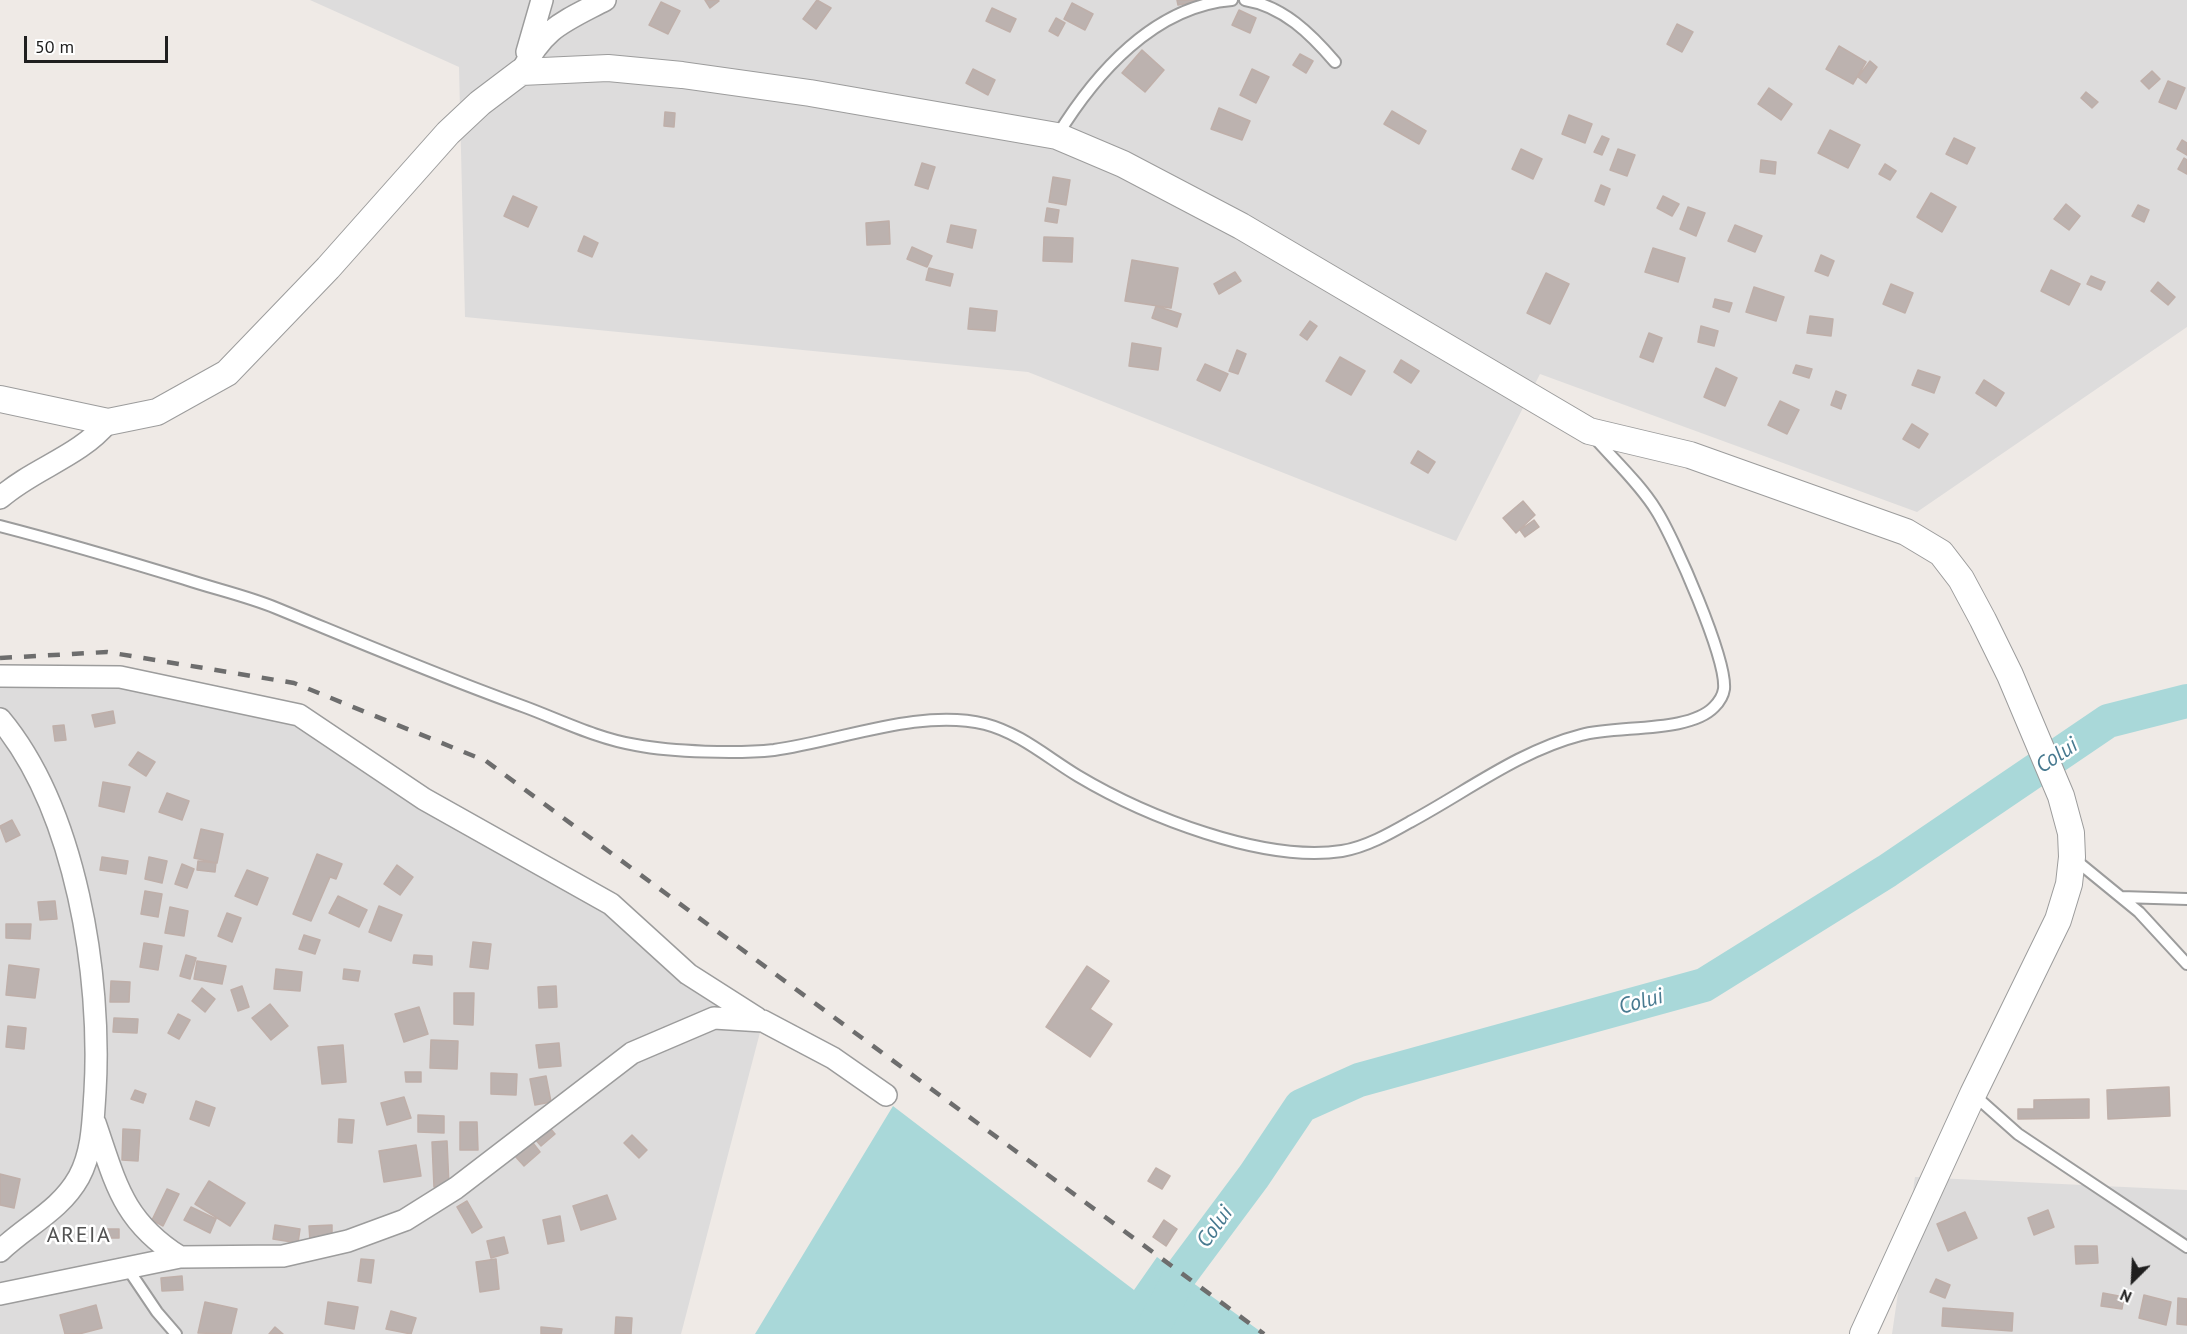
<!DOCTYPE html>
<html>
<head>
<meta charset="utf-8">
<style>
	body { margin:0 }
	#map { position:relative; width:2187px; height:1334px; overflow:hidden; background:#efeae6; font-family:"PT Sans",sans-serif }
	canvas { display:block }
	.north { position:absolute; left:2103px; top:1250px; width:60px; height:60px; -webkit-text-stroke:4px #fff; paint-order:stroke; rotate:204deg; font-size:16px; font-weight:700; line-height:24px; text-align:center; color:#1f1f1f }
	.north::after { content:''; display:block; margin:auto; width:21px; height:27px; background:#1f1f1f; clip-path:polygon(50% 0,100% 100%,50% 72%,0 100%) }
	.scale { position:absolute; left:24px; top:36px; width:144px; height:27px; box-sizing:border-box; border:3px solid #1f1f1f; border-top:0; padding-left:8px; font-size:18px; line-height:21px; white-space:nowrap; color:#1f1f1f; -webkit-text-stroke:4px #fff; paint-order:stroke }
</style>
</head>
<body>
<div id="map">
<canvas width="2187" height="1334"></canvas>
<div class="north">N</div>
<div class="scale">50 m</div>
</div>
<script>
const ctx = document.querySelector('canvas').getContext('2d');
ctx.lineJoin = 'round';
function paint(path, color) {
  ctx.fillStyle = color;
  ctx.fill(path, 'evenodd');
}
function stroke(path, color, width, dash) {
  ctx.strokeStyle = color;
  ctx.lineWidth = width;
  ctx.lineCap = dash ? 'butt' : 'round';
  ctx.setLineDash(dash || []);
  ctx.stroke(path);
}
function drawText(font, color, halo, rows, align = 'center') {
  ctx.font = font + ' "PT Sans",sans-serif';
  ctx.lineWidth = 5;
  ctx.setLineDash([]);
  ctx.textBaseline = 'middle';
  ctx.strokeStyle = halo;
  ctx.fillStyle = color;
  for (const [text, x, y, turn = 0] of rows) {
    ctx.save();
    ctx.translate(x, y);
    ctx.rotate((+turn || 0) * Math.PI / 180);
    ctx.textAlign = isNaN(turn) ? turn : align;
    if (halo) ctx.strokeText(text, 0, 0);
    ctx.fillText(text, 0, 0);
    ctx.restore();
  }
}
paint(new Path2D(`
	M 310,0 L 2187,0 L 2187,327 L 1917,512 L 1540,374 L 1456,541 L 1028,372 L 465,317 L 459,67 Z
	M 0,676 L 120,677 L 299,715 L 611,904 L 763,1021 L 681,1334 L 0,1334 Z
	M 1915,1177 L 2187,1190 L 2187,1334 L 1892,1334 Z`), '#dddcdc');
paint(new Path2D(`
	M 893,1106 L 1134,1290 L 1157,1257 L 1264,1334 L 755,1334 Z`), '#a9d8d9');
stroke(new Path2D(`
	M 1150,1334 L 1181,1274 L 1254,1176 L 1301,1106 L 1359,1080 L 1704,985 L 1887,871 L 2108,721 L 2187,701`), '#a9d8d9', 34);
const building = new Path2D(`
	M 705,0 L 718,0 L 719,1 L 710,8 Z
	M 817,0 L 831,8 L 816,29 L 803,19 Z
	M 1177,0 L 1196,0 L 1197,2 L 1178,5 Z
	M 661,2 L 680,11 L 668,34 L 649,25 Z
	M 1072,3 L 1093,14 L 1085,30 L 1064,19 Z
	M 992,8 L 1016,19 L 1010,32 L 986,21 Z
	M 1239,10 L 1256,18 L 1250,33 L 1232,25 Z
	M 1056,18 L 1065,23 L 1058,36 L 1049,31 Z
	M 1677,24 L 1693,32 L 1682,52 L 1667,44 Z
	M 1839,46 L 1866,62 L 1853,84 L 1826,69 Z
	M 1142,50 L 1164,70 L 1145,92 L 1122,73 Z
	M 1300,54 L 1313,61 L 1306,73 L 1293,65 Z
	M 1870,61 L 1877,67 L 1866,83 L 1858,77 Z
	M 973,69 L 995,80 L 988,95 L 966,83 Z
	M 1252,69 L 1269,77 L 1256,103 L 1240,95 Z
	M 2152,71 L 2160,79 L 2149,89 L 2141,81 Z
	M 2168,81 L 2185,88 L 2176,109 L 2159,102 Z
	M 1769,88 L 1792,104 L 1781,120 L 1758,104 Z
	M 2086,92 L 2098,102 L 2092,108 L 2081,98 Z
	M 1219,108 L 1250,121 L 1242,140 L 1211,129 Z
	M 1392,111 L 1426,131 L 1419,144 L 1384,124 Z
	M 665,112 L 675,113 L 674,127 L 664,126 Z
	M 1569,115 L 1592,124 L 1585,143 L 1562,134 Z
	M 1830,130 L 1860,145 L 1848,168 L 1818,153 Z
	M 1602,136 L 1609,139 L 1602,155 L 1594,152 Z
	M 1954,138 L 1975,148 L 1967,164 L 1946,154 Z
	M 2182,140 L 2187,143 L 2187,155 L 2177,149 Z
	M 1521,149 L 1542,159 L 1533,179 L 1512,169 Z
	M 1618,149 L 1635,155 L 1627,176 L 1610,170 Z
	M 2184,158 L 2187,160 L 2187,174 L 2178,169 Z
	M 1761,160 L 1776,162 L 1775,174 L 1760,172 Z
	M 922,163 L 935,167 L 928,189 L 915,185 Z
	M 1885,164 L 1896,171 L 1890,180 L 1879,174 Z
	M 1053,177 L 1070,180 L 1066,205 L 1049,202 Z
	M 1601,185 L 1610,189 L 1604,205 L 1595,201 Z
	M 1931,193 L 1956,207 L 1942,232 L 1917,217 Z
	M 513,196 L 537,207 L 528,227 L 504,216 Z
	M 1663,196 L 1679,204 L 1672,216 L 1657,208 Z
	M 2066,204 L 2080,216 L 2069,230 L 2054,219 Z
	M 2138,205 L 2149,210 L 2144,222 L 2132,216 Z
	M 1688,207 L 1705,213 L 1696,236 L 1680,229 Z
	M 1047,208 L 1059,210 L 1057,223 L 1045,221 Z
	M 889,221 L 890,244 L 867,245 L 866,223 Z
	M 951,225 L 976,230 L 972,248 L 947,242 Z
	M 1735,225 L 1762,236 L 1755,252 L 1728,241 Z
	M 584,236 L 598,243 L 592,257 L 578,251 Z
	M 1044,237 L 1073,238 L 1072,262 L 1043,261 Z
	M 912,247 L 932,256 L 927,267 L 907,259 Z
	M 1653,248 L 1685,258 L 1678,282 L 1645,272 Z
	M 1821,255 L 1834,261 L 1828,276 L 1815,271 Z
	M 1132,260 L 1178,268 L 1171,308 L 1125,301 Z
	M 929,268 L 953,274 L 950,286 L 926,280 Z
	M 2051,270 L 2080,284 L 2069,305 L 2041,291 Z
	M 1235,272 L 1241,281 L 1219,294 L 1214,284 Z
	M 1546,273 L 1569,284 L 1550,324 L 1527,313 Z
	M 2091,276 L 2105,282 L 2101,290 L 2087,284 Z
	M 2158,282 L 2175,297 L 2168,305 L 2151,291 Z
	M 1891,284 L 1913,293 L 1905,313 L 1883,304 Z
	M 1754,287 L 1784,297 L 1776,321 L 1746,312 Z
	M 1715,299 L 1732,303 L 1729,312 L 1713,307 Z
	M 1156,306 L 1181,314 L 1177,327 L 1152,318 Z
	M 970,308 L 997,311 L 995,331 L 968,329 Z
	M 1810,316 L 1833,319 L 1831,336 L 1807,333 Z
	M 1310,321 L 1317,326 L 1307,340 L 1300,335 Z
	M 1701,326 L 1718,331 L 1714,346 L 1698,342 Z
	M 1649,333 L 1662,338 L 1653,362 L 1640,357 Z
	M 1132,343 L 1161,348 L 1158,370 L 1129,366 Z
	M 1237,350 L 1246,354 L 1238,374 L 1229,371 Z
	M 1340,357 L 1365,371 L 1351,395 L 1326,381 Z
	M 1401,360 L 1419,371 L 1411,383 L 1394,372 Z
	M 1205,364 L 1228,374 L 1220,391 L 1197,380 Z
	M 1796,365 L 1812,369 L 1809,378 L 1793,373 Z
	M 1716,368 L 1737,378 L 1725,406 L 1704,397 Z
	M 1918,370 L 1940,377 L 1934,393 L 1912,385 Z
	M 1984,380 L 2004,393 L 1996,406 L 1976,393 Z
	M 1836,391 L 1846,395 L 1841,409 L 1831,405 Z
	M 1780,401 L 1799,410 L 1787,434 L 1768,425 Z
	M 1912,424 L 1928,434 L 1919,448 L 1903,439 Z
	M 1418,451 L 1435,462 L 1428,473 L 1411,463 Z
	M 1523,501 L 1535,515 L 1516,533 L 1503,518 Z
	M 1534,520 L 1539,527 L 1525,537 L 1520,530 Z
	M 113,711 L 115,723 L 95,727 L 92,715 Z
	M 64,725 L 66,740 L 55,741 L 53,726 Z
	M 138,752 L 155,762 L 146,776 L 129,765 Z
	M 103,782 L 130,787 L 124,812 L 99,806 Z
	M 167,793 L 189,801 L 182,820 L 159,812 Z
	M 12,820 L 20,835 L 6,842 L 0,826 Z
	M 201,829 L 223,834 L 217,863 L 194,858 Z
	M 317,854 L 342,864 L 336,879 L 330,877 L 311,921 L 293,914 Z
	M 102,857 L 128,861 L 126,874 L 100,870 Z
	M 149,857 L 167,861 L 162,883 L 145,879 Z
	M 198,861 L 216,863 L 215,872 L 197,870 Z
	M 182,864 L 194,869 L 187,888 L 175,884 Z
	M 397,865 L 413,877 L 400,895 L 384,884 Z
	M 247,870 L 268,878 L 257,905 L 235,896 Z
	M 145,891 L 162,894 L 158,917 L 141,914 Z
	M 338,896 L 367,910 L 359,927 L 329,913 Z
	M 55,901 L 57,919 L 40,920 L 38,902 Z
	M 379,906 L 402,915 L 391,941 L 369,932 Z
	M 170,907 L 188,911 L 184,936 L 165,933 Z
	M 227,913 L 241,918 L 232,942 L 218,936 Z
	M 6,924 L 31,924 L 30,939 L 6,938 Z
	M 304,935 L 320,940 L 315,954 L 299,949 Z
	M 473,942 L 491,944 L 488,969 L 470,967 Z
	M 144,943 L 162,946 L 158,970 L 140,967 Z
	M 186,955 L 196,958 L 190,979 L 180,976 Z
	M 414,955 L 432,956 L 432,965 L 413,963 Z
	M 197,961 L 226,966 L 222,984 L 194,979 Z
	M 9,965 L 39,969 L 35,998 L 6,995 Z
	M 1087,966 L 1109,981 L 1090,1009 L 1112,1024 L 1090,1057 L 1046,1027 Z
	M 276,969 L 302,972 L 300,991 L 274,989 Z
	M 344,969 L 360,971 L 358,981 L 343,979 Z
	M 111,981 L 130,982 L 129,1002 L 110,1002 Z
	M 242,986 L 249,1007 L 238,1011 L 231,990 Z
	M 556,986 L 557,1007 L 539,1008 L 538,987 Z
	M 202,988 L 215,999 L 205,1012 L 192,1001 Z
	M 454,993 L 474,993 L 473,1025 L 454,1024 Z
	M 270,1004 L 288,1026 L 271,1040 L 252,1018 Z
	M 419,1007 L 428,1034 L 404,1042 L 395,1014 Z
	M 178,1014 L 190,1020 L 179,1039 L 168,1033 Z
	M 114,1018 L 138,1019 L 137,1033 L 113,1032 Z
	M 8,1026 L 26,1028 L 24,1049 L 6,1047 Z
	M 431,1040 L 458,1041 L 457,1069 L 430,1068 Z
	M 559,1043 L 561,1066 L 539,1068 L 536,1045 Z
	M 343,1045 L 346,1082 L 322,1084 L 318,1047 Z
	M 405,1072 L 421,1072 L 421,1082 L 406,1082 Z
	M 491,1073 L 517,1074 L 516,1095 L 491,1094 Z
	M 546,1076 L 551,1102 L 535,1105 L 530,1079 Z
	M 2169,1087 L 2170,1116 L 2108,1119 L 2107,1090 Z
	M 135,1090 L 146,1094 L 143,1103 L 131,1099 Z
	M 404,1097 L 411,1118 L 387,1125 L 381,1103 Z
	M 2089,1099 L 2089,1118 L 2018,1119 L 2018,1109 L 2034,1109 L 2034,1100 Z
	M 196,1101 L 215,1108 L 209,1126 L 190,1119 Z
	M 418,1115 L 444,1116 L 444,1133 L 418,1132 Z
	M 339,1119 L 354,1120 L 352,1143 L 338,1142 Z
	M 460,1122 L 477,1122 L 478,1150 L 460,1150 Z
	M 549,1127 L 555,1134 L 541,1146 L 535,1139 Z
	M 123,1129 L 140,1130 L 138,1161 L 122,1160 Z
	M 632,1135 L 647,1150 L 639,1158 L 624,1143 Z
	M 447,1141 L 449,1186 L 434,1187 L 432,1142 Z
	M 533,1143 L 540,1152 L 524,1166 L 515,1156 Z
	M 416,1145 L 421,1176 L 384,1182 L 379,1151 Z
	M 1156,1168 L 1170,1176 L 1162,1189 L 1148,1181 Z
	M 0,1174 L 20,1179 L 14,1208 L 0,1205 Z
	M 209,1181 L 245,1203 L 230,1226 L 195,1204 Z
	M 167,1189 L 179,1194 L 163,1226 L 152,1220 Z
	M 607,1195 L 616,1219 L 581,1230 L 573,1206 Z
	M 467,1201 L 482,1227 L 472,1233 L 457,1207 Z
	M 191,1207 L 216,1219 L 210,1233 L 184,1220 Z
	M 2048,1210 L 2054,1227 L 2034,1235 L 2028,1218 Z
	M 1965,1212 L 1977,1238 L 1948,1251 L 1937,1224 Z
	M 560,1216 L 564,1241 L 548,1244 L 543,1220 Z
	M 1164,1220 L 1177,1229 L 1166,1246 L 1153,1237 Z
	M 275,1225 L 300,1229 L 298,1243 L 273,1239 Z
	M 332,1225 L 332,1240 L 310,1241 L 309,1226 Z
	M 105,1229 L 119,1229 L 119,1238 L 105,1238 Z
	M 504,1237 L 508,1253 L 491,1258 L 487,1241 Z
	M 2075,1246 L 2097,1246 L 2098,1263 L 2076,1264 Z
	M 361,1259 L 374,1260 L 371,1283 L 358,1281 Z
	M 496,1259 L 499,1289 L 480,1292 L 476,1262 Z
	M 182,1276 L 183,1290 L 162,1291 L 161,1278 Z
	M 1936,1279 L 1950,1285 L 1945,1298 L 1930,1292 Z
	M 2103,1293 L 2124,1297 L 2122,1309 L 2101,1306 Z
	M 2144,1295 L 2171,1302 L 2166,1325 L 2139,1318 Z
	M 2178,1298 L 2187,1299 L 2187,1325 L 2177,1324 Z
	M 205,1302 L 237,1309 L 231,1334 L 198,1333 Z
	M 328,1302 L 358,1307 L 354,1329 L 325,1324 Z
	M 96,1305 L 102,1328 L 79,1334 L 65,1334 L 60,1315 Z
	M 1943,1308 L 2013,1313 L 2012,1331 L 1942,1326 Z
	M 391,1311 L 416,1318 L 411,1334 L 386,1329 Z
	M 616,1317 L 632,1318 L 631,1334 L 615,1334 Z
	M 275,1327 L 283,1334 L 269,1334 Z
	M 541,1327 L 562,1329 L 561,1334 L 541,1334 Z`);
paint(building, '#bcb2af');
stroke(building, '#bfafa9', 1.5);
const service = new Path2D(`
	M 1245,0 C 1283,6 1311,34 1335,62
	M 1057,136 C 1095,74 1154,6 1232,0
	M 0,526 C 62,542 123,560 185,579 C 215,589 247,596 276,608 C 359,642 441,677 525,707 C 560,720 598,739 636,745 C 673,752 737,754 774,750 C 840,741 920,708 985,724 C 1020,733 1048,758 1078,776 C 1145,816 1263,863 1342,851 C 1366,847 1389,834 1410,822 C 1466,792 1519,751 1581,735 C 1618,725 1689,733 1714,707 C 1719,702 1723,696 1724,689 C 1727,659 1674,538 1656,510 C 1640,484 1614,460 1594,437
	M 2073,858 L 2139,912 L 2187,964
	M 2121,897 L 2187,899
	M 1973,1094 L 2018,1134 L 2187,1247
	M 128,1269 L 157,1312 L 176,1334`);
const minor = new Path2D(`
	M 527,52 L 542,0
	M 521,72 C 545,27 561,23 605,0
	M 0,498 C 34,468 79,457 108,422
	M 0,676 L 120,677 L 299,715 L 424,799 L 611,904 L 688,974 L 757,1018
	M 0,719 C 76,810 102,976 95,1092 C 93,1120 93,1151 79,1177 C 60,1211 27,1225 0,1251
	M 95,1123 C 116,1184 123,1221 180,1257
	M 0,1294 L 180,1257 L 283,1256 L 348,1241 L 405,1220 L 456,1188 L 632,1053 L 714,1018 L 763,1021 L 833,1058 L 886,1095`);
const tertiary = new Path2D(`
	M 0,399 L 108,422 L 157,412 L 227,373 L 328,268 L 448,133 L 480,103 L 521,72 L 608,68 L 682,75 L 810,93 L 1057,136 L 1123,164 L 1241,226 L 1589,431 L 1690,455 L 1906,532 L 1941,553 L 1961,579 L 1983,620 L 2010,675 L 2061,796 L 2071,833 L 2072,857 L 2069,884 L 2058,920 L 1973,1094 L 1863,1334`);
stroke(service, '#9c9c9c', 14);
stroke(minor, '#9c9c9c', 24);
stroke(tertiary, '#9c9c9c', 28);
stroke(service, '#fff', 10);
stroke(minor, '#fff', 21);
stroke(tertiary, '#fff', 26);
stroke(new Path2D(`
	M 0,658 L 107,652 L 294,683 L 486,761 L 1264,1334`), '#6d6d6d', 4.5, [12, 12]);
drawText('italic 22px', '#487a90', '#fff', [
	["Colui",2057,756,-34],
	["Colui",1641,1002,-15],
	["Colui",1215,1227,-54]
]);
ctx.letterSpacing = '1.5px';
drawText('22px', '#525252', '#fff', [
	["AREIA",79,1236]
]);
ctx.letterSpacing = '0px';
</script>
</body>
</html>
